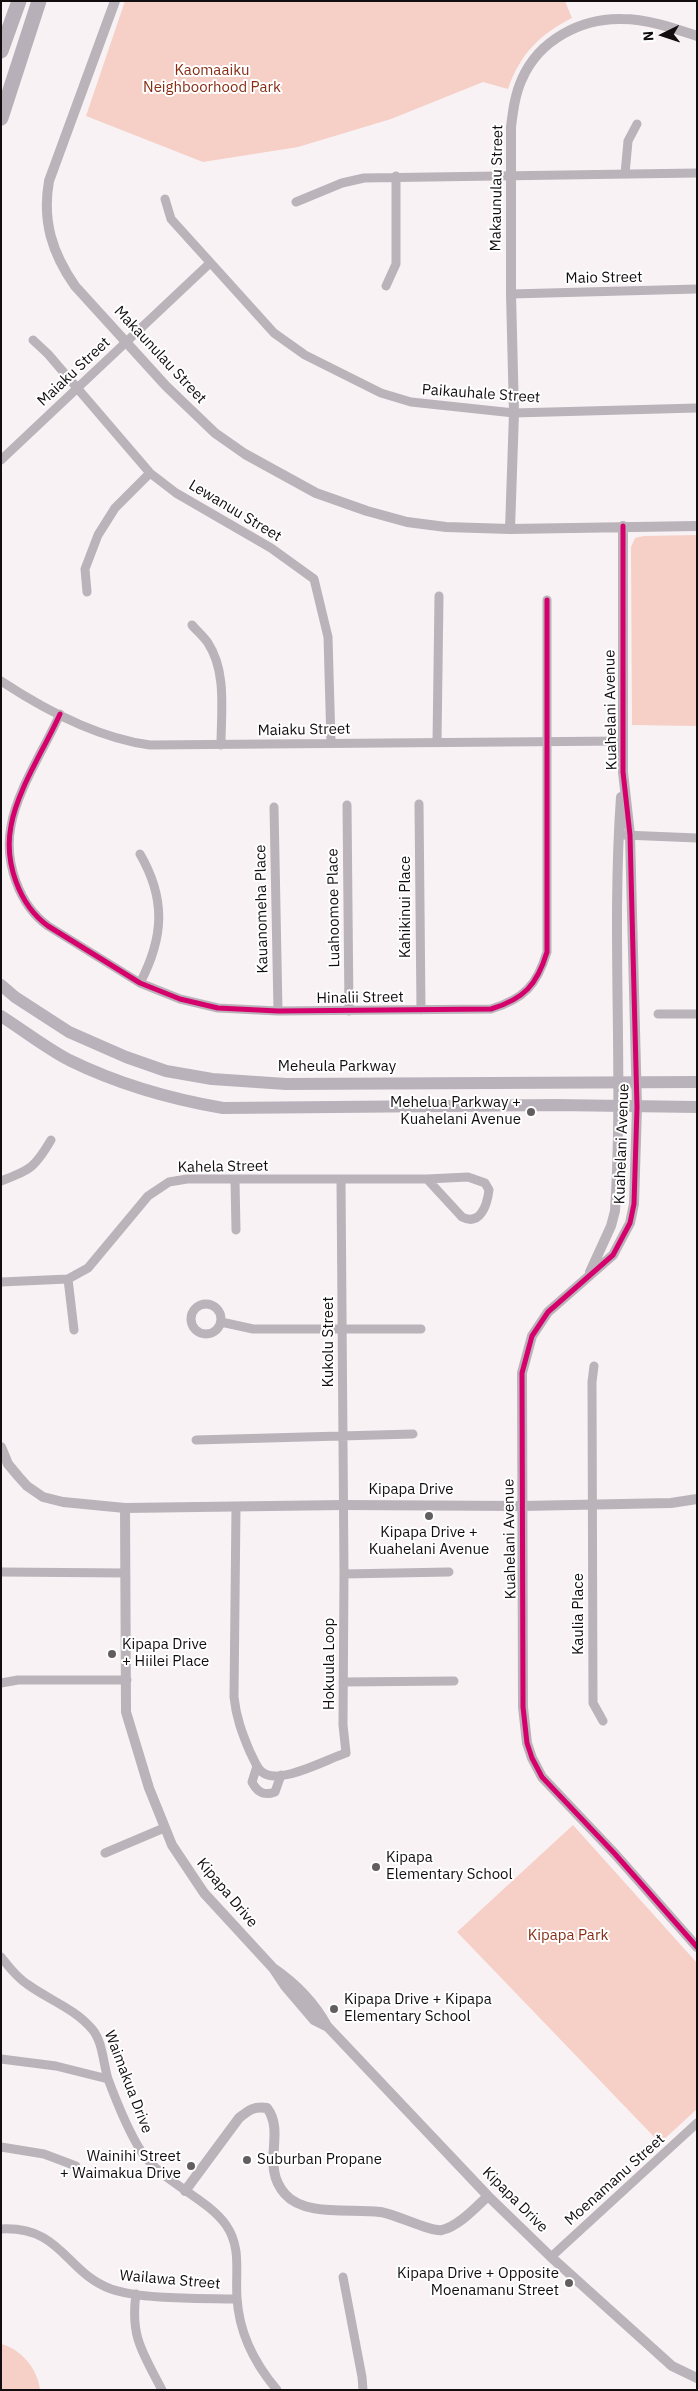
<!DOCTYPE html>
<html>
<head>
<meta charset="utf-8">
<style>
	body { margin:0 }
	#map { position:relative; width:698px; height:2391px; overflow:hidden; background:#f8f2f5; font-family:"IBM Plex Sans",sans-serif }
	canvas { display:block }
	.frame { position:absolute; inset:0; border:2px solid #120e10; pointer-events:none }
	.north { position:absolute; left:638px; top:10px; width:50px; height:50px; -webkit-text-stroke:4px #fff; paint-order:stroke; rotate:266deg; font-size:14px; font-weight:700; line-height:20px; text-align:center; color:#120e10 }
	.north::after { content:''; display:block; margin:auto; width:18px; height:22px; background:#120e10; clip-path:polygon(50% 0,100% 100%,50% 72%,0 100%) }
</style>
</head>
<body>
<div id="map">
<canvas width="698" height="2391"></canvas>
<div class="frame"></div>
<div class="north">N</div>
</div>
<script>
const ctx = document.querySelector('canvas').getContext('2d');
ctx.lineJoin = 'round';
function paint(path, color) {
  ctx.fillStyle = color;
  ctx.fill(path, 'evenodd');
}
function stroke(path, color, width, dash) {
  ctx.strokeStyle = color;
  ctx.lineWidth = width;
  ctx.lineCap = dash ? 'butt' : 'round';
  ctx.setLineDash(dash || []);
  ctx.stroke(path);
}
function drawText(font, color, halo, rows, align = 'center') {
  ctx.font = font + ' "IBM Plex Sans",sans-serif';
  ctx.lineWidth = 4;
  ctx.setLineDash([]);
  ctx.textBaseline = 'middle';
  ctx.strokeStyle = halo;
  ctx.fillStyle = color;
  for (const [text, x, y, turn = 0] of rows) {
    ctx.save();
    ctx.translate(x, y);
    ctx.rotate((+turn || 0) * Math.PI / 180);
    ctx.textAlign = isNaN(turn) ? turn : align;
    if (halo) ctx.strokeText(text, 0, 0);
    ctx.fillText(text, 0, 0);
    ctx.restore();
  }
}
paint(new Path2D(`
	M 125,1 L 565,1 L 572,18 C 540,34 520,54 508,89 L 483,82 L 391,119 L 298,147 L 203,162 L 86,116 Z
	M 697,535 L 697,726 L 632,725 L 631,547 L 635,538 L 644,536 Z
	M 573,1825 L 697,1963 L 697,2109 L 660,2143 L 457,1932 Z
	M 1,2344 C 21,2349 38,2369 40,2390 L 1,2390 Z`), '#f6cfc6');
stroke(new Path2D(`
	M 625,174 L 628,141 L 637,124
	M 165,199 L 171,219 L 274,333 L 305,355 L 381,393 L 411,402 L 514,413 L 697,408
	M 296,202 L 342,183 L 364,178 L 697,173
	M 386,286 L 396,264 L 396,176
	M 511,294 L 697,289
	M 33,340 L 48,354 L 150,473 L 176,493 L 271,548 L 314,579 L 328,637 L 331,743
	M 1,460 L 210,263
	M 87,592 L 85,569 L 98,535 L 115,508 L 150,473
	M 192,625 C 197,631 204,637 208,643 C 227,672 221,712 221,745
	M 1,681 C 45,710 97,738 150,745 L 623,741
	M 60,714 C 45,748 17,790 11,826 C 4,862 19,905 48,926 L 140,983 L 180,999 L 218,1008 L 278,1011 L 491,1009 C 524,999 537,985 547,952 L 547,600
	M 437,742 L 439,596
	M 419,804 L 421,1010
	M 347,805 L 349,1011
	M 274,807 L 278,1011
	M 624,835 L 697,838
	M 140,983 C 164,937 166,899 140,854
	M 658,1014 L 697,1014
	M 235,1180 L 236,1230
	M 1,1181 C 31,1170 35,1167 51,1140
	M 68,1279 L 74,1330
	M 1,1282 L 68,1279 L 88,1268 L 148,1196 L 169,1182 L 187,1179 L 427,1179 L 468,1177 L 485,1183 L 489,1190 C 487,1206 480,1226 462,1217 L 427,1179
	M191 1319a15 15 0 1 1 30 0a15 15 0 1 1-30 0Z
	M 221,1322 L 253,1329 L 421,1329
	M 594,1366 L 592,1382 L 593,1703 L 603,1721
	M 196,1440 L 413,1434
	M 236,1507 L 234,1697 C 236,1717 242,1733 250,1752 C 254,1759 256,1767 262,1772 C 279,1786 327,1759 346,1753 L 343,1725 L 344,1574 L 341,1180
	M 1,1572 L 125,1573
	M 344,1574 L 449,1572
	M 343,1682 L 454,1681
	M 1,1683 L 18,1680 L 127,1680
	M 257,1766 L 252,1782 C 257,1792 264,1796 275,1792 L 281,1775
	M 105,1853 L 164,1828
	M 1,1957 C 9,1967 16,1977 27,1984 C 49,2000 74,2008 92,2029 C 103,2042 103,2063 108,2079 C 117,2103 127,2129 141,2151 C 161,2182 206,2197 226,2225 C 242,2248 235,2273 237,2298 C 239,2333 255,2364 277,2390
	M 1,2059 L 56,2066 L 108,2079
	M 1,2147 L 44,2154 L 76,2166
	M 1,2229 C 62,2226 65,2272 111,2289 C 143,2300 202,2298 237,2299
	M 551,2257 L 697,2123
	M 343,2277 L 362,2377 L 363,2390
	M 136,2294 C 130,2337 143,2353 162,2390`), '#bab3ba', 9);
stroke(new Path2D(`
	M 115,1 L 49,181 C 42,221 52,253 75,286 L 166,386 L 215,433 L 245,454 L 316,493 L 367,511 L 407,522 L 446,527 L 510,529 L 697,526
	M 623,526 L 623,772 L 630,835 L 637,1107 L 634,1204 L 630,1223 L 613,1255 L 548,1312 L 532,1336 L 522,1373 L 523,1707 L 527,1743 L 532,1758 L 542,1777 L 615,1854 L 697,1947
	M 510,529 L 514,413 L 511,294 L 511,127 C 513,111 515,94 522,79 C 539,40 581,18 622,19 C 647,19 673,28 697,36
	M 590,1272 L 611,1226 L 615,1211 C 624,1073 611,935 621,797
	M 1,1447 L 8,1464 L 18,1476 L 27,1486 L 43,1497 L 63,1502 L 125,1508 L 343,1505 L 522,1506 L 671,1503 L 697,1499
	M 125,1508 L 126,1712 L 149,1788 L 172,1845 L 204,1893 L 273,1968 L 285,1986 L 314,2020 L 326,2026
	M 273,1968 C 295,1983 314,2002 327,2026 L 488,2196 L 551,2257 L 672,2366 L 697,2378
	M 185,2191 L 239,2118 C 249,2110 254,2106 267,2108 C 286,2133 260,2166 285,2194 C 305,2217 352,2208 380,2212 C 396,2214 430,2232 442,2230 C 459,2226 476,2207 488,2196`), '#bab3ba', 10);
stroke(new Path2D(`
	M 1,985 L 15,997 L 69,1032 L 126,1057 L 166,1071 L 212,1079 L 286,1084 L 697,1082
	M 1,1016 C 23,1030 46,1048 69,1060 C 118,1084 170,1099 223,1108 L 555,1105 L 697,1107`), '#b9b2ba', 12);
stroke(new Path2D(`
	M 1,51 L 19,1
	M 1,118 L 39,1`), '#b7b0b9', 15);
stroke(new Path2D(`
	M 623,526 L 623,772 L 630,835 L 637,1107 L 634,1204 L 630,1223 L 613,1255 L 548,1312 L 532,1336 L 522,1373 L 523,1707 L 527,1743 L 532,1758 L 542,1777 L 615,1854 L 697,1947
	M 60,714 C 45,748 17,790 11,826 C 4,862 19,905 48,926 L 140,983 L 180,999 L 218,1008 L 278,1011 L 491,1009 C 524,999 537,985 547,952 L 547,600`), '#d6006c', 5);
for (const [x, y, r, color] of [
	[531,1112,5,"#625e60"],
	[429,1516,5,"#625e60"],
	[112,1654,5,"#625e60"],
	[376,1867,5,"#625e60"],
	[334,2009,5,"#625e60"],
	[247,2160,5,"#625e60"],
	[191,2166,5,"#625e60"],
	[569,2283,5,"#625e60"]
]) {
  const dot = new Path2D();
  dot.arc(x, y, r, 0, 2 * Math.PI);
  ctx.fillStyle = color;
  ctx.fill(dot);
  stroke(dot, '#fff', 2);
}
drawText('15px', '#872d13', '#fff', [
	["Kaomaaiku",212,71],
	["Neighboorhood Park",212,88],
	["Kipapa Park",568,1936]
]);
drawText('15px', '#120e10', '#fff', [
	["Makaunulau Street",497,188,-89],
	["Maio Street",604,278,-1],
	["Makaunulau Street",160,355,47],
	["Maiaku Street",74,372,-43],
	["Paikauhale Street",481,394,4],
	["Lewanuu Street",235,511,31],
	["Kuahelani Avenue",611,710,-91],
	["Maiaku Street",304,730,-1],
	["Kahikinui Place",406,907,-90],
	["Luahoomoe Place",334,908,-91],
	["Kauanomeha Place",262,909,-91],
	["Hinalii Street",360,998,-1],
	["Meheula Parkway",337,1067],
	["Kuahelani Avenue",622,1144,-88],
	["Kahela Street",223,1167,-1],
	["Kukolu Street",329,1342,-90],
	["Kipapa Drive",411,1490],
	["Kuahelani Avenue",510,1539,-91],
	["Kaulia Place",579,1614,-90],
	["Hokuula Loop",330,1664,-90],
	["Kipapa Drive",227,1893,50],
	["Waimakua Drive",128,2082,69],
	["Moenamanu Street",615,2180,-42],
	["Kipapa Drive",515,2200,45],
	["Wailawa Street",170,2280,5]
]);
drawText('15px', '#120e10', '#fff', [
	["Mehelua Parkway +",521,1103,"right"],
	["Kuahelani Avenue",521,1120,"right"],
	["Kipapa Drive +",429,1533,"center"],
	["Kuahelani Avenue",429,1550,"center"],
	["Kipapa Drive",122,1645],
	["+ Hiilei Place",122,1662],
	["Kipapa",386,1858],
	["Elementary School",386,1875],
	["Kipapa Drive + Kipapa",344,2000],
	["Elementary School",344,2017],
	["Wainihi Street",181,2157,"right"],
	["+ Waimakua Drive",181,2174,"right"],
	["Suburban Propane",257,2160],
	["Kipapa Drive + Opposite",559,2274,"right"],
	["Moenamanu Street",559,2291,"right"]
], 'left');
</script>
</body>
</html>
